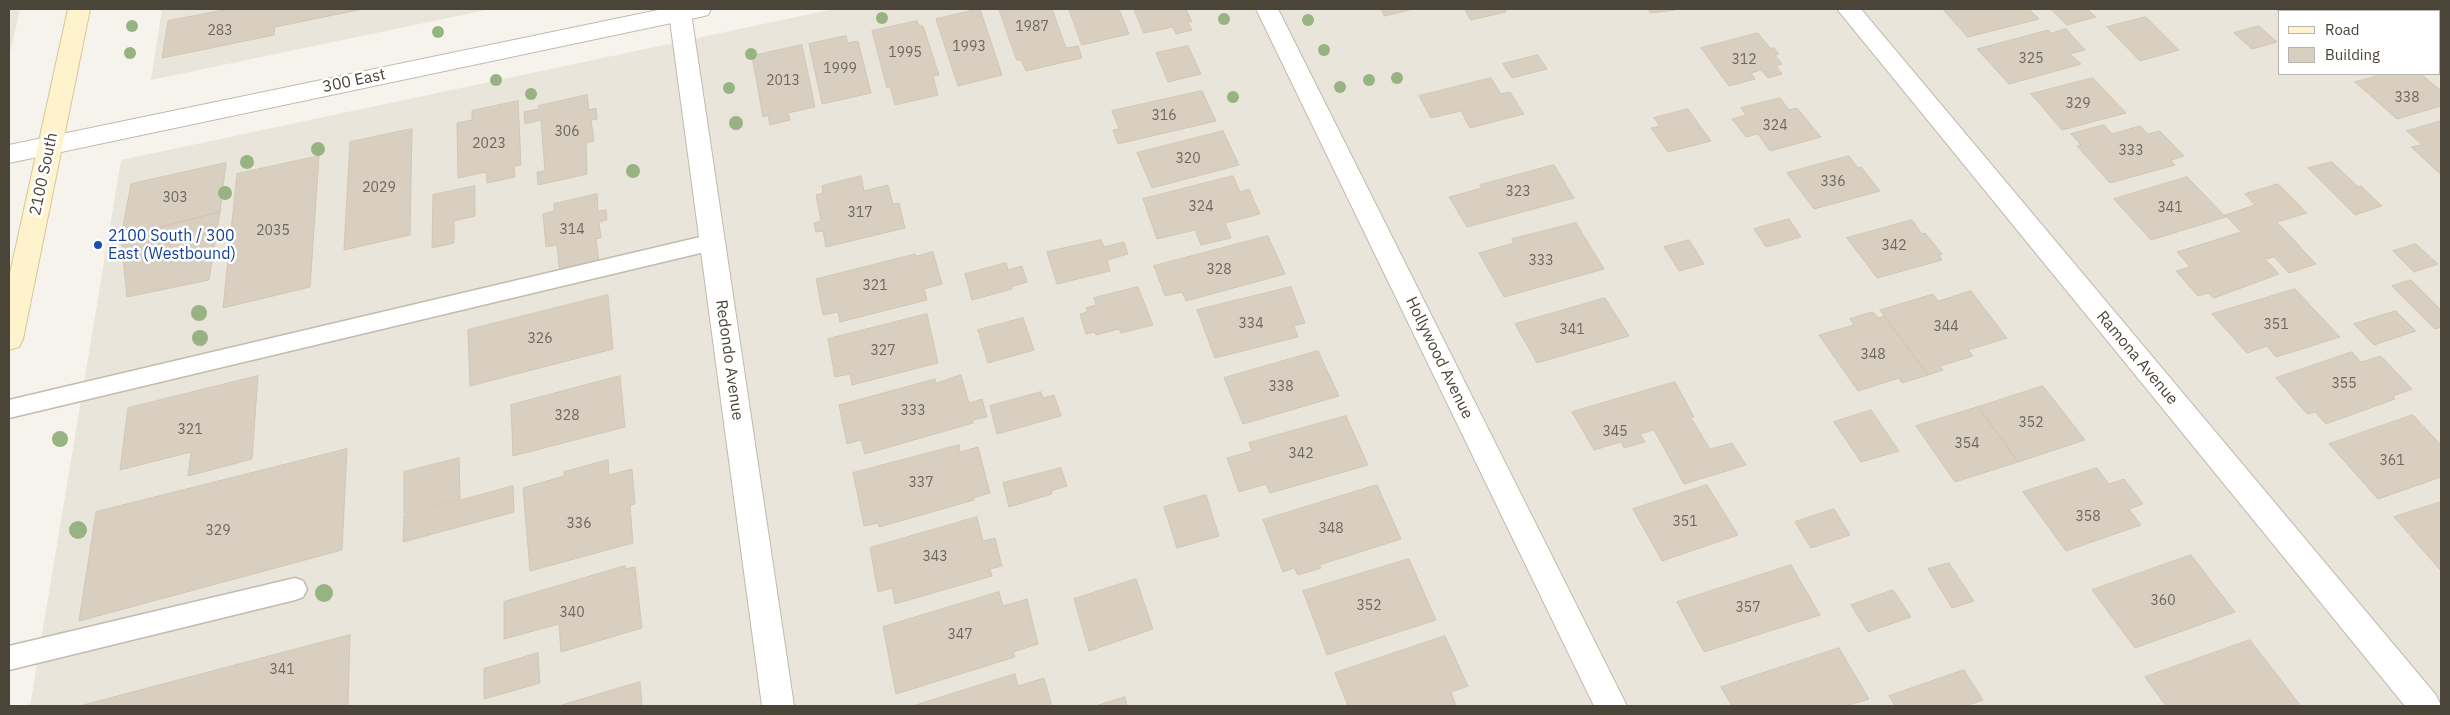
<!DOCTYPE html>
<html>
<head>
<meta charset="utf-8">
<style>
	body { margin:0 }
	#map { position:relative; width:2450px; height:715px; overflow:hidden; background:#f6f3ec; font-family:"IBM Plex Sans",sans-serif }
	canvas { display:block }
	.frame { position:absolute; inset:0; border:10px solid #4b4439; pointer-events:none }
	.legend { position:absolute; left:2278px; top:10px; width:162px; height:65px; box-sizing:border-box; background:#fff; border:1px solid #b7b4b0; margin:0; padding:6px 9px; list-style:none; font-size:15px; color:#4b4439 }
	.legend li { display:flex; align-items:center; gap:10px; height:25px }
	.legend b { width:25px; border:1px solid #b7b4b0 }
</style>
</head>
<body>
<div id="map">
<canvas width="2450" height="715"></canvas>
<div class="frame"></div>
<ul class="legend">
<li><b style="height:6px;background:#fff3cd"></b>Road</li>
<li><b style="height:14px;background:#d8cfc1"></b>Building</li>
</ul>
</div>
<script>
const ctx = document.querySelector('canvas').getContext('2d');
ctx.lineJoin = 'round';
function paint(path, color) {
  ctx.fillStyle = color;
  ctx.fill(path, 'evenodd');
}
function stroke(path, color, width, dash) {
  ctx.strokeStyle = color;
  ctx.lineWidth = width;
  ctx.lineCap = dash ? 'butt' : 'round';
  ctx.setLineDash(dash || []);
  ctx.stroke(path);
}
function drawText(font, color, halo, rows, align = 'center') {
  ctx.font = font + ' "IBM Plex Sans",sans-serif';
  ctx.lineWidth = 5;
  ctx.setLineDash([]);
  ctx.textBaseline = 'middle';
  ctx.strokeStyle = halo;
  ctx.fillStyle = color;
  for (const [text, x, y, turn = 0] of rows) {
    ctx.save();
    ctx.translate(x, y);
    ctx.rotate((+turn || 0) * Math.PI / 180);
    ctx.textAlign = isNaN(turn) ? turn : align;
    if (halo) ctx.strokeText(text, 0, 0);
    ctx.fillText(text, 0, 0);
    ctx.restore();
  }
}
paint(new Path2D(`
	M 9,9 L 20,9 L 9,57 Z
	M 162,9 L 491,9 L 151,80 Z
	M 834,9 L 2441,9 L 2441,706 L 30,706 L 121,160 ZM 2279,11 L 2439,11 L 2439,74 L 2279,74 Z`), '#eae5da');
const building = new Path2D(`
	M 229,9 L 363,9 L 275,27 L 274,35 L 162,58 L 168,21 Z
	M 980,9 L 1002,75 L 958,86 L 936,19 Z
	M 999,9 L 1052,9 L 1066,48 L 1078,46 L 1082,58 L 1026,71 L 1021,60 L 1017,60 Z
	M 1069,9 L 1119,9 L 1129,34 L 1082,45 Z
	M 1134,9 L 1186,9 L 1192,22 L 1188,22 L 1192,30 L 1176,34 L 1173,27 L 1144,33 Z
	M 1381,9 L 1413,9 L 1385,16 Z
	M 1465,9 L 1505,9 L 1506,12 L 1471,20 Z
	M 1648,9 L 1674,9 L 1675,10 L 1651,13 Z
	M 1943,9 L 2029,9 L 2039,19 L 1968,37 Z
	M 2051,9 L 2087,9 L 2096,17 L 2067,25 Z
	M 2276,9 L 2337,9 L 2340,11 L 2279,12 Z
	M 2146,17 L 2179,50 L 2140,61 L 2107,27 Z
	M 917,21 L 919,26 L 923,26 L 939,75 L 933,76 L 938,95 L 895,105 L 890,87 L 887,88 L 872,31 Z
	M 2259,26 L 2277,42 L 2252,49 L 2234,33 Z
	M 2066,29 L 2085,50 L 2070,54 L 2081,64 L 2009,84 L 1977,49 L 2048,30 L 2051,33 Z
	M 1758,33 L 1770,48 L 1774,48 L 1779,54 L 1775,55 L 1782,64 L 1776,66 L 1782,74 L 1768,78 L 1761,70 L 1751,73 L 1755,79 L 1729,86 L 1701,48 Z
	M 846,36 L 848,43 L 858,41 L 871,93 L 822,104 L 809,44 Z
	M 802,45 L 815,107 L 788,113 L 790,120 L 770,125 L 768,115 L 763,117 L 752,56 Z
	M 1188,46 L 1201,74 L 1168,82 L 1156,53 Z
	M 1538,55 L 1547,69 L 1512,78 L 1503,64 Z
	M 2385,74 L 2421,74 L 2441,91 L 2441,106 L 2397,119 L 2355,82 Z
	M 1491,78 L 1501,94 L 1510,92 L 1524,114 L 1470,128 L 1461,111 L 1431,118 L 1419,96 Z
	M 2093,78 L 2126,113 L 2062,130 L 2031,94 Z
	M 1202,91 L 1216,121 L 1118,144 L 1113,130 L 1119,129 L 1112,111 Z
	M 587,95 L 589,110 L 596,108 L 597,119 L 591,120 L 594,141 L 586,143 L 587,174 L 538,185 L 537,172 L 545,171 L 541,120 L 525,124 L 524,112 L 539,109 L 539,106 Z
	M 1780,98 L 1789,110 L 1797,108 L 1821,137 L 1770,151 L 1758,134 L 1746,137 L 1732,119 L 1746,115 L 1741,108 Z
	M 518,101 L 521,165 L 514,166 L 515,177 L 487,183 L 486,172 L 458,178 L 457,123 L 472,120 L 472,111 Z
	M 1688,109 L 1711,141 L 1668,152 L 1651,128 L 1660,126 L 1654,118 Z
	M 2441,121 L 2441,173 L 2439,173 L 2411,147 L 2422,145 L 2407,131 Z
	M 2104,125 L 2112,134 L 2140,126 L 2148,134 L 2160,131 L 2184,156 L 2171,160 L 2175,165 L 2110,183 L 2077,146 L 2081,145 L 2071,134 Z
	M 412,129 L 410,235 L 344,250 L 350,142 Z
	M 1223,131 L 1239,165 L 1152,188 L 1137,153 Z
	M 319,156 L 310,287 L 223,308 L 237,174 Z
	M 1849,156 L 1858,168 L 1861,167 L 1880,191 L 1814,209 L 1787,173 Z
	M 2332,162 L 2358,187 L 2361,186 L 2382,206 L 2355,215 L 2308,168 Z
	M 226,163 L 220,212 L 121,237 L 131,184 Z
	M 1554,165 L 1574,198 L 1467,227 L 1449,197 L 1482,188 L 1480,185 Z
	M 861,176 L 864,191 L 888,185 L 893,204 L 899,203 L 905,228 L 826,247 L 823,231 L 816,232 L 814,223 L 821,221 L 816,195 L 823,193 L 822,186 Z
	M 1233,176 L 1240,192 L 1249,189 L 1260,214 L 1225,223 L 1231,238 L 1201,245 L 1195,230 L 1157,239 L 1143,199 Z
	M 2187,177 L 2226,217 L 2151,240 L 2114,199 Z
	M 2278,184 L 2307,213 L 2277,222 L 2316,264 L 2289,273 L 2274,257 L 2265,259 L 2279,274 L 2214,298 L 2208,293 L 2198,296 L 2176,271 L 2190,267 L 2177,252 L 2241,232 L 2225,215 L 2255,205 L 2245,194 Z
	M 475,186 L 475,216 L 454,221 L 454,243 L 432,248 L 433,195 Z
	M 597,194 L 598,211 L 606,210 L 607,220 L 599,222 L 601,238 L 596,239 L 599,263 L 560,273 L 557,245 L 546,247 L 543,214 L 554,211 L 554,204 Z
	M 220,212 L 209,280 L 127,297 L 121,237 Z
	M 1789,219 L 1801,237 L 1766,247 L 1754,229 Z
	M 1912,220 L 1922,234 L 1925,233 L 1942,254 L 1939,255 L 1942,260 L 1877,278 L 1847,238 Z
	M 1576,223 L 1604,269 L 1504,297 L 1479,253 L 1514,243 L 1512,239 Z
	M 1268,236 L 1285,274 L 1186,301 L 1182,292 L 1165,296 L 1154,266 Z
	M 1101,240 L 1104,247 L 1124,242 L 1128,254 L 1107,260 L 1110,271 L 1057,284 L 1047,252 Z
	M 1689,240 L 1704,264 L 1679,271 L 1664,247 Z
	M 2416,244 L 2438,264 L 2414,272 L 2393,251 Z
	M 933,252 L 942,284 L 924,289 L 927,300 L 840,322 L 838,312 L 823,315 L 816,279 L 915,254 L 916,256 Z
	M 1006,263 L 1008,270 L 1022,266 L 1027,282 L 1011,287 L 1012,289 L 972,300 L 965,274 Z
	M 2411,280 L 2441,310 L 2441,327 L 2435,329 L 2392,286 Z
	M 1138,287 L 1153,325 L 1121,333 L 1119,329 L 1096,335 L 1095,332 L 1086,334 L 1080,314 L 1087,312 L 1086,308 L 1096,305 L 1094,298 Z
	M 1291,287 L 1305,323 L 1294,326 L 1298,337 L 1215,358 L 1197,310 Z
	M 2295,289 L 2340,337 L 2276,357 L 2267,346 L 2247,353 L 2212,314 Z
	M 1971,291 L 2007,338 L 1968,350 L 1973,356 L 1940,366 L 1943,370 L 1928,375 L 1880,310 L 1933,294 L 1938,301 Z
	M 608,295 L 613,349 L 470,386 L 468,330 Z
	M 1605,298 L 1629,336 L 1537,363 L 1515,324 Z
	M 2396,311 L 2416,331 L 2374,345 L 2354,324 Z
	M 1873,312 L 1878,318 L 1884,316 L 1928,375 L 1902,383 L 1899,378 L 1858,391 L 1819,335 L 1854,325 L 1850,319 Z
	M 927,314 L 938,363 L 852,385 L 850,374 L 835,377 L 828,339 Z
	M 1023,318 L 1034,350 L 988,363 L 978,330 Z
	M 1318,351 L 1339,396 L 1243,424 L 1224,378 Z
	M 2352,352 L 2361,362 L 2381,356 L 2412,389 L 2393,396 L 2395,399 L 2326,424 L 2315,412 L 2307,414 L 2276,378 Z
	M 961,375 L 969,403 L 982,399 L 987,417 L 973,420 L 973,423 L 865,454 L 861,440 L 847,444 L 839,405 L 935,379 L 936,383 Z
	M 258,376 L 252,459 L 188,476 L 191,452 L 120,470 L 128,408 Z
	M 620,376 L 625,427 L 513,456 L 511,405 Z
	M 1675,382 L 1694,417 L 1691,418 L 1710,449 L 1732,443 L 1746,465 L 1684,484 L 1654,430 L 1640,434 L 1645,442 L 1624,448 L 1621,442 L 1594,450 L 1572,412 Z
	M 2043,386 L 2085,440 L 2018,462 L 1978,407 Z
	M 1041,392 L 1043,398 L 1054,395 L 1061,416 L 997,434 L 990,406 Z
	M 1978,407 L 2018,462 L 1955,482 L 1916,426 Z
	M 1871,410 L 1899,451 L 1861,462 L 1834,422 Z
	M 2413,415 L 2441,445 L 2441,477 L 2378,499 L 2329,444 Z
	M 1346,416 L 1368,465 L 1270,493 L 1266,484 L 1239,492 L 1227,458 L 1252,451 L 1249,443 Z
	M 959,445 L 960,452 L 978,447 L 990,493 L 973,498 L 974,500 L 879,527 L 878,523 L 864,526 L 853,473 Z
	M 347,449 L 342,550 L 79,621 L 96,512 Z
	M 459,458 L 460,499 L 404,514 L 404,472 Z
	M 608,460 L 609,475 L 632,469 L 635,504 L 630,505 L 633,543 L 530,571 L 523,488 L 564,476 L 564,472 Z
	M 1061,468 L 1067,486 L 1051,491 L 1052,494 L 1009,507 L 1003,483 Z
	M 2097,468 L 2109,484 L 2124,479 L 2143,504 L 2129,509 L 2141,525 L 2066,551 L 2023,492 Z
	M 1377,485 L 1401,539 L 1319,565 L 1321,568 L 1298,575 L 1294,568 L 1283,572 L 1263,520 Z
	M 1707,485 L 1738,535 L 1662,561 L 1633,509 Z
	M 513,486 L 514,512 L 403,542 L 404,516 Z
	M 1206,495 L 1219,536 L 1177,548 L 1164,507 Z
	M 2441,502 L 2441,571 L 2394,517 Z
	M 1834,509 L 1850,535 L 1811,548 L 1795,522 Z
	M 977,517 L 983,541 L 995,538 L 1002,566 L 990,569 L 992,576 L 895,604 L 892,588 L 878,592 L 870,548 Z
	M 2191,555 L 2235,612 L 2135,648 L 2092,590 Z
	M 1409,559 L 1436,620 L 1327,655 L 1303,591 Z
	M 1949,563 L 1974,601 L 1952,608 L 1928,569 Z
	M 1791,565 L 1820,615 L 1704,652 L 1677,602 Z
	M 625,566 L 626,569 L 635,567 L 642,628 L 561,652 L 559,624 L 504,639 L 504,602 Z
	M 1136,579 L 1153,629 L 1089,651 L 1074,599 Z
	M 1893,590 L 1911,617 L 1868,632 L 1851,605 Z
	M 999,592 L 1003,606 L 1027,599 L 1038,644 L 1013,652 L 1015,657 L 896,694 L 883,627 Z
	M 350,635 L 348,706 L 80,706 Z
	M 1445,636 L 1468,686 L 1451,692 L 1456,706 L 1348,706 L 1335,673 Z
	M 2250,640 L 2301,706 L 2166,706 L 2145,677 Z
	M 1839,648 L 1869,699 L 1846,706 L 1732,706 L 1721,687 Z
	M 538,653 L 540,683 L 484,699 L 484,669 Z
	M 1964,670 L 1983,700 L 1966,706 L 1895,706 L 1889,696 Z
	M 1015,674 L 1018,686 L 1044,678 L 1052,706 L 913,706 Z
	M 640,682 L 642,706 L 559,706 Z
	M 1125,697 L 1127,706 L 1096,706 Z`);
paint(building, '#d8cfc1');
stroke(building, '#d3c7b4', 1);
const service = new Path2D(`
	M 713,234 L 720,236 L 723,242 L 720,248 L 713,250 L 9,418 L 9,400 Z
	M 295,578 L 303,581 L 307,589 L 303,597 L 295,600 L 9,670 L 9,646 Z`);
const minor = new Path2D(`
	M 671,9 L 689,9 L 691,13 L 794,706 L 762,706 L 669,13 Z
	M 1256,9 L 1278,9 L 1627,706 L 1594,706 Z
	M 1837,9 L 1861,9 L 2436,695 L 2441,706 L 2405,706 Z
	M 2427,9 L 2441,9 L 2441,20 L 2439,19 L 2439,11 L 2428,11 Z`);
const tertiary = new Path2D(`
	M 663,9 L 711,9 L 708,15 L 700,17 L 9,163 L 9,145 Z`);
const secondary = new Path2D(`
	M 68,9 L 90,9 L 23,339 L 19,347 L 9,350 L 9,278 Z`);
stroke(service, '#c2bbae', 3);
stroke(minor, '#c2bbae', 2);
stroke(tertiary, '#c2bbae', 2);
stroke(secondary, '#d6c79b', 2);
paint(service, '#fff');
paint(minor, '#fff');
paint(tertiary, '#fff');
paint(secondary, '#fff3cd');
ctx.fillStyle = '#97b381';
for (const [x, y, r] of [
	[882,18,6],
	[1224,19,6],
	[1308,20,6],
	[132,26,6],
	[438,32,6],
	[1324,50,6],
	[130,53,6],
	[751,54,6],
	[1397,78,6],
	[496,80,6],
	[1369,80,6],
	[1340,87,6],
	[729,88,6],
	[531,94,6],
	[1233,97,6],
	[736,123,7],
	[318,149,7],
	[247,162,7],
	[633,171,7],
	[225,193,7],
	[199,313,8],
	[200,338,8],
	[60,439,8],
	[78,530,9],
	[324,593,9]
]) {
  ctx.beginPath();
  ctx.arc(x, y, r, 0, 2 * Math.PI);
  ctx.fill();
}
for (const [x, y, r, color] of [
	[98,245,5,"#1a4fb4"]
]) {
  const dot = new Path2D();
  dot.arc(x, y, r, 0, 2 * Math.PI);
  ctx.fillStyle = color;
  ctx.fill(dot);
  stroke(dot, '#fff', 2);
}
drawText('14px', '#6e675b', null, [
	["1987",1032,27],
	["283",220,31],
	["1993",969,47],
	["1995",905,53],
	["325",2031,59],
	["312",1744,60],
	["1999",840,69],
	["2013",783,81],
	["338",2407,98],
	["329",2078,104],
	["316",1164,116],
	["324",1775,126],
	["306",567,132],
	["2023",489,144],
	["333",2131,151],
	["320",1188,159],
	["336",1833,182],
	["2029",379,188],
	["323",1518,192],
	["303",175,198],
	["324",1201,207],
	["341",2170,208],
	["317",860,213],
	["314",572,230],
	["2035",273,231],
	["342",1894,246],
	["333",1541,261],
	["328",1219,270],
	["321",875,286],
	["334",1251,324],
	["351",2276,325],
	["344",1946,327],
	["341",1572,330],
	["326",540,339],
	["327",883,351],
	["348",1873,355],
	["355",2344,384],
	["338",1281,387],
	["333",913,411],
	["328",567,416],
	["352",2031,423],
	["321",190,430],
	["345",1615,432],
	["354",1967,444],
	["342",1301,454],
	["361",2392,461],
	["337",921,483],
	["358",2088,517],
	["351",1685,522],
	["336",579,524],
	["348",1331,529],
	["329",218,531],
	["343",935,557],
	["360",2163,601],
	["352",1369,606],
	["357",1748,608],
	["340",572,613],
	["347",960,635],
	["341",282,670]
]);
drawText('16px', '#4b4439', '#fff', [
	["300 East",354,81,-12],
	["2100 South",44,174,-78],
	["Hollywood Avenue",1439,358,64],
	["Ramona Avenue",2137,358,50],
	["Redondo Avenue",729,360,82]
]);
drawText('16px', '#164399', '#fff', [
	["2100 South / 300",108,236],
	["East (Westbound)",108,254]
], 'left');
</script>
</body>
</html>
